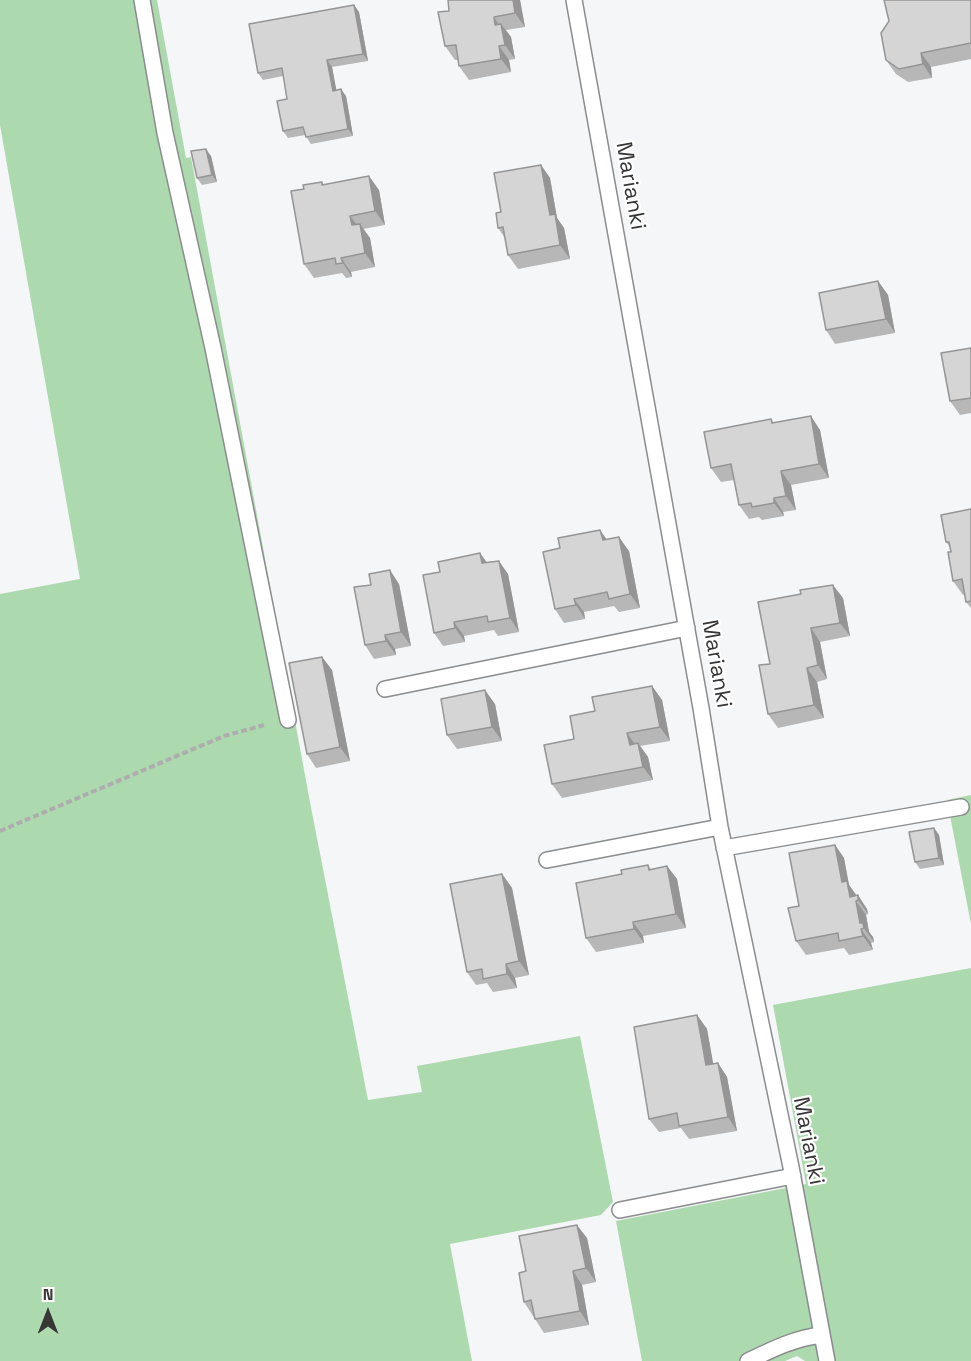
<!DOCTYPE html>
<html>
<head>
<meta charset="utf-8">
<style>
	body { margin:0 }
	#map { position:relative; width:971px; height:1361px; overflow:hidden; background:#f5f6f7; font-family:"Space Grotesk",sans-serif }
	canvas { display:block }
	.north { position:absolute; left:18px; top:1283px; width:60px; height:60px; -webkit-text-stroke:4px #fff; paint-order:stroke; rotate:0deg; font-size:16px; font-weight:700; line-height:24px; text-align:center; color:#363637 }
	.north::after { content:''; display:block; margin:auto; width:21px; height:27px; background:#363637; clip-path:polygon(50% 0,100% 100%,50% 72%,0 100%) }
</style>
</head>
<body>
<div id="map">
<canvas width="971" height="1361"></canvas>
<div class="north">N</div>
</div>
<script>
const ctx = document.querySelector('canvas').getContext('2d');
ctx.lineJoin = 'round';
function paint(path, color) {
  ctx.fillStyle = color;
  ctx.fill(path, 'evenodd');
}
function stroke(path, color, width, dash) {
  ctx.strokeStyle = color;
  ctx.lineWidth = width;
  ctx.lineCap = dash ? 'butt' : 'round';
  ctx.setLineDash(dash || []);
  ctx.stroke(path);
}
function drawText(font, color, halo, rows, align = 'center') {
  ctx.font = font + ' "Space Grotesk",sans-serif';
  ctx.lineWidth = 4.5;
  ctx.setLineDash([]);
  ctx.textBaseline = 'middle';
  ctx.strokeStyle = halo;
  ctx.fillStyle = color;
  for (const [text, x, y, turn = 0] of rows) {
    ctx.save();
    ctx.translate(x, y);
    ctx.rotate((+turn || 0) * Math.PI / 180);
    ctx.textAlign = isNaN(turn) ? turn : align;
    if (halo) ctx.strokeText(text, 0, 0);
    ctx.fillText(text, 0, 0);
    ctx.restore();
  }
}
paint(new Path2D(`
	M 0,0 L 157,0 L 186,158 L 191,157 L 309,797 L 368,1100 L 422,1092 L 417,1066 L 580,1036 L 613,1202 L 601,1215 L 450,1244 L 472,1361 L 0,1361 L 0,594 L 80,579 L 0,125 Z
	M 971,795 L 971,924 L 947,800 Z
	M 971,968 L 971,1361 L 805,1361 L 797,1356 L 785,1361 L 642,1361 L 616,1221 L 806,1184 L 773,1005 Z`), '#add9af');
const service = new Path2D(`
	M 142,0 L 165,133 L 213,348 L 288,720
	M 574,0 L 701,708 L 720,827 L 791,1167 L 827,1361
	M 385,689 L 687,628
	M 724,848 L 961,807
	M 547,860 L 720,827
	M 620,1210 L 793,1176
	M 748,1361 C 773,1349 795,1338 822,1335`);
stroke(service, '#8b8c8d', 18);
stroke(new Path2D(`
	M 0,831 L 224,736 L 264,725`), '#adadae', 4, [6, 3]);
stroke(service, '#fff', 15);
paint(new Path2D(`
	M 520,0 L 525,27 L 506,30 L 511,37 L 515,59 L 509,60 L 511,72 L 469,80 L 459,66 L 458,60 L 455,60 L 445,46 Z
	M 971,0 L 971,59 L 931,67 L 932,78 L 908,82 L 896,74 L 886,60 L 889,21 Z
	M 354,5 L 359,12 L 368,61 L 332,67 L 336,90 L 346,96 L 353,136 L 311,144 L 305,135 L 288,138 L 283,131 L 287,99 L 283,76 L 263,80 L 258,73 Z
	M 211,156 L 217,182 L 202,185 L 197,178 Z
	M 541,165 L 550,178 L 557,218 L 564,228 L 570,259 L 518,269 L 508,255 L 505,238 L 498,228 L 501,212 Z
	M 322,182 L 324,185 L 379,190 L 385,225 L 363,229 L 370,238 L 375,267 L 351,272 L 352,277 L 346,278 L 342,273 L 314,278 L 304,264 L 304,189 Z
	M 878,281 L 888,295 L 895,333 L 835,344 L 826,330 Z
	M 971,348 L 971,413 L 960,415 L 950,401 Z
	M 771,419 L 774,423 L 820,430 L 829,478 L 791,485 L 796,510 L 783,512 L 784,516 L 762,520 L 759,517 L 749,519 L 739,505 L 734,480 L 721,482 L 711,468 Z
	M 971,509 L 971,608 L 966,602 L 965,594 L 963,595 L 953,581 L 951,552 L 951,548 L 946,542 Z
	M 600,530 L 606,539 L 629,551 L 640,608 L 619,612 L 614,606 L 584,612 L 585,619 L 564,623 L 555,609 L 560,548 Z
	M 480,553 L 487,563 L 508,574 L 519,632 L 498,636 L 494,630 L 464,636 L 465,642 L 443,646 L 434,633 L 440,572 Z
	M 399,584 L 411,646 L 395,649 L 396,655 L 374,659 L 365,645 Z
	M 843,598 L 850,636 L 820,642 L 827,679 L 817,682 L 824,718 L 778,728 L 768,714 L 770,664 Z
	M 322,657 L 332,670 L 350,761 L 316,768 L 307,754 Z
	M 652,686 L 662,700 L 670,741 L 640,746 L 648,757 L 653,780 L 562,798 L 552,784 L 574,739 L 595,711 Z
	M 495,704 L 502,741 L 457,749 L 447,735 Z
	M 934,828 L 939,835 L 944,865 L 920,869 L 915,862 Z
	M 835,845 L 844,858 L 849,885 L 867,909 L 868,914 L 866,915 L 869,932 L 873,937 L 874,942 L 871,943 L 873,950 L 849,955 L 844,948 L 806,955 L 796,941 L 799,906 Z
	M 648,865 L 651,869 L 667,866 L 677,879 L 686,928 L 643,936 L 644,943 L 596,952 L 586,938 L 622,874 Z
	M 502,874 L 512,888 L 529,975 L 515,978 L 517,988 L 493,992 L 487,983 L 476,985 L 467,972 Z
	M 697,1015 L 707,1029 L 713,1064 L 718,1063 L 727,1077 L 737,1131 L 689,1139 L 681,1128 L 659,1132 L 649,1119 Z
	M 587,1238 L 596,1282 L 582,1285 L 589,1325 L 544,1333 L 524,1302 L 526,1271 Z`), '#b8b7b8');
paint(new Path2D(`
	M 513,0 L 520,0 L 525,27 L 515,13 Z
	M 354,5 L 359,12 L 368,61 L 363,54 Z
	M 494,17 L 502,30 L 501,24 L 511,37 L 515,59 L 505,45 L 495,25 Z
	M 499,46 L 509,60 L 511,72 L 501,59 Z
	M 921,53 L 931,67 L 932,78 L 923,64 Z
	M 327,60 L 332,67 L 338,98 L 333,91 Z
	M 341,89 L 346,96 L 353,136 L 348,129 Z
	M 206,149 L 211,156 L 217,182 L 212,175 Z
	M 541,165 L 550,178 L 557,218 L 564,228 L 570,259 L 560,245 L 550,215 Z
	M 369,176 L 379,190 L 385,225 L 375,211 Z
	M 350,216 L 360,229 L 352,225 Z
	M 360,224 L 370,238 L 375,267 L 365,253 Z
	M 341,258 L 351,272 L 352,277 L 343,263 Z
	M 878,281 L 888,295 L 895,333 L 886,319 Z
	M 811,416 L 820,430 L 829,478 L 819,464 Z
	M 781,471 L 791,485 L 796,510 L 786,496 Z
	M 774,498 L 783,512 L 784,516 L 774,503 Z
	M 600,530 L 610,544 L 603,540 Z
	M 619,537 L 629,551 L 640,608 L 630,594 Z
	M 480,553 L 490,567 L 482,563 Z
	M 499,561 L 508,574 L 519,632 L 510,618 Z
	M 390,570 L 399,584 L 411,646 L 401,632 Z
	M 833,585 L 843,598 L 850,636 L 840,623 Z
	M 574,599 L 584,612 L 585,619 L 576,605 Z
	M 454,622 L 464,636 L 465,642 L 455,628 Z
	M 811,628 L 820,642 L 827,679 L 818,665 Z
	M 385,635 L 395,649 L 396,655 L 386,641 Z
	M 322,657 L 332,670 L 350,761 L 340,747 Z
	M 807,668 L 817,682 L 824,718 L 814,705 Z
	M 652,686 L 662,700 L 670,741 L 660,727 Z
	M 485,690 L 495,704 L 502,741 L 492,727 Z
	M 627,733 L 637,747 L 630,745 Z
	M 638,743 L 648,757 L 653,780 L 643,767 Z
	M 934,828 L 939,835 L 944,865 L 939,858 Z
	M 835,845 L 844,858 L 849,885 L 856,895 L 858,900 L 856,901 L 866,915 L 869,932 L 873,937 L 874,942 L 860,923 L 842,882 Z
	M 667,866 L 677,879 L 686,928 L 676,914 Z
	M 502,874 L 512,888 L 529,975 L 519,961 Z
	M 858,895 L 867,909 L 868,914 L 858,900 Z
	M 633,922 L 643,936 L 644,943 L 634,929 Z
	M 861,929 L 871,943 L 873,950 L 863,936 Z
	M 506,964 L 515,978 L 517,988 L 507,974 Z
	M 697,1015 L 707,1029 L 716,1079 L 706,1065 Z
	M 718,1063 L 727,1077 L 737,1131 L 728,1117 Z
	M 577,1225 L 587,1238 L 596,1282 L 586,1268 Z
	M 573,1271 L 582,1285 L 589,1325 L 580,1311 Z`), '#969596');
const building = new Path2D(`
	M 448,0 L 513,0 L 515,13 L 494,17 L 495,25 L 501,24 L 505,45 L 499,46 L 501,59 L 459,66 L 456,45 L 445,46 L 438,12 L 449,11 Z
	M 884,0 L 971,0 L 971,43 L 921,53 L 923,64 L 899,69 L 886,60 L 881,33 L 889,21 Z
	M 354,5 L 363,54 L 327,60 L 333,91 L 341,89 L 348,129 L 306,137 L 303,127 L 283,131 L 277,101 L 287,99 L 282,68 L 258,73 L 249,24 Z
	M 206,149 L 212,175 L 197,178 L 191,151 Z
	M 541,165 L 550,215 L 555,214 L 560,245 L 508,255 L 503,227 L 498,228 L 496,213 L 501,212 L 494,173 Z
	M 369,176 L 375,211 L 350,216 L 352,225 L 360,224 L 365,253 L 341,258 L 343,263 L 336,264 L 335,258 L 304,264 L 291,191 L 304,189 L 303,185 L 322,182 L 322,185 Z
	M 878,281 L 886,319 L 826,330 L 819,293 Z
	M 971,348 L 971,398 L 950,401 L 941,353 Z
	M 811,416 L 819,464 L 781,471 L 786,496 L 774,498 L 774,503 L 752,507 L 751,503 L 739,505 L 731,464 L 711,468 L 704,432 L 771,419 L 772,423 Z
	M 971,509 L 971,601 L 966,602 L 962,579 L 953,581 L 948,552 L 951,552 L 949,542 L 946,542 L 941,515 Z
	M 600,530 L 603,540 L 619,537 L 630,594 L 609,599 L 607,592 L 574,599 L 576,605 L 555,609 L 543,552 L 560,548 L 558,538 Z
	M 480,553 L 482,563 L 499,561 L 510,618 L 488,622 L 487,616 L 454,622 L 455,628 L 434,633 L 423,575 L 440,572 L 438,562 Z
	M 390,570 L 401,632 L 385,635 L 386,641 L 365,645 L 354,587 L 371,585 L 369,574 Z
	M 833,585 L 840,623 L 811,628 L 818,665 L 807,668 L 814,705 L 768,714 L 759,665 L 770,664 L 758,602 L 801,594 L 800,590 Z
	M 322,657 L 340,747 L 307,754 L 289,663 Z
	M 652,686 L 660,727 L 627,733 L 630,745 L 638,743 L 643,767 L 552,784 L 544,745 L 574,739 L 570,716 L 595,711 L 592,697 Z
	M 485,690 L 492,727 L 447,735 L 441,699 Z
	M 934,828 L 939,858 L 915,862 L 909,832 Z
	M 835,845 L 842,882 L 847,881 L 850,897 L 858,895 L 858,900 L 856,901 L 860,923 L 863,923 L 864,928 L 861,929 L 863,936 L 839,941 L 838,933 L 796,941 L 788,908 L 799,906 L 789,853 Z
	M 648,865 L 649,870 L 667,866 L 676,914 L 633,922 L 634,929 L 586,938 L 576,883 L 622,874 L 621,870 Z
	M 502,874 L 519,961 L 506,964 L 507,974 L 483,979 L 482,969 L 467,972 L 450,884 Z
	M 697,1015 L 706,1065 L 718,1063 L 728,1117 L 679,1126 L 677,1113 L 649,1119 L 634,1027 Z
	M 577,1225 L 586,1268 L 573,1271 L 580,1311 L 535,1319 L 531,1300 L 524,1302 L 519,1273 L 526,1271 L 519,1236 Z`);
paint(building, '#d6d5d6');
stroke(building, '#969596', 1.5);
drawText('22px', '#363637', '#fff', [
	["Marianki",630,186,80],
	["Marianki",716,664,80],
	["Marianki",808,1141,79]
]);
</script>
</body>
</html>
